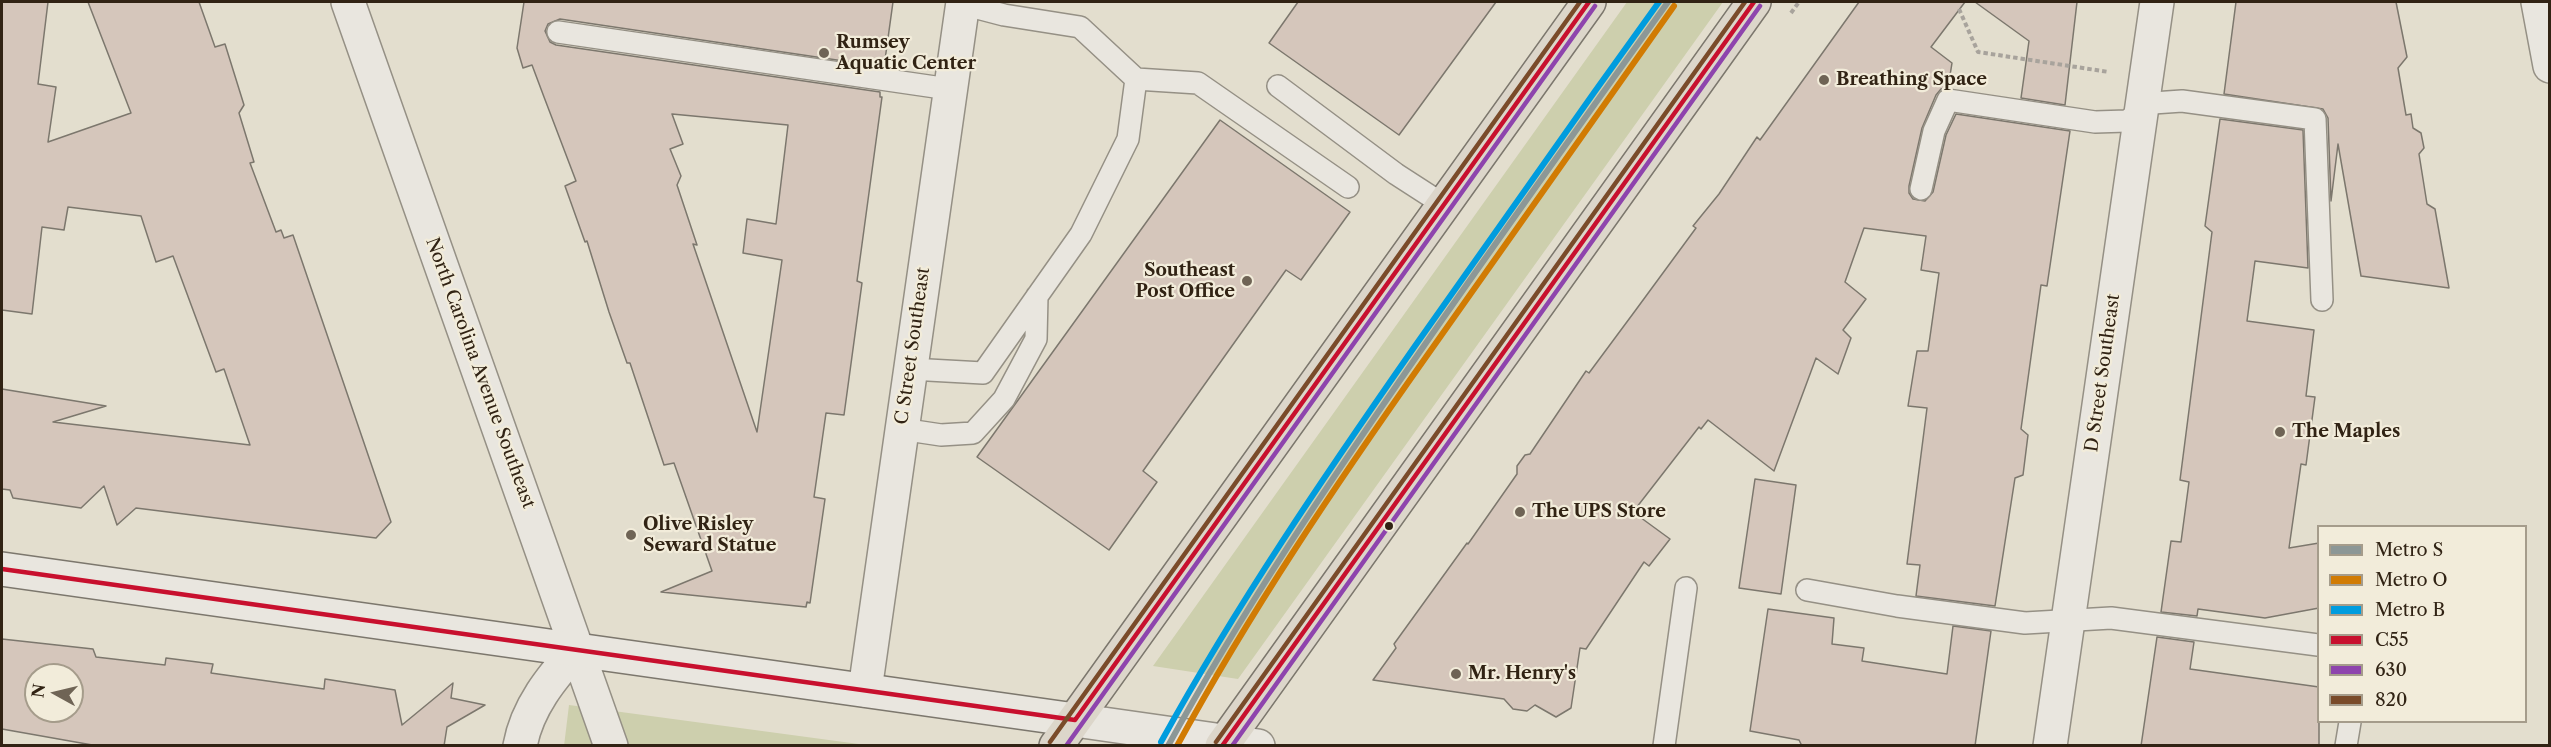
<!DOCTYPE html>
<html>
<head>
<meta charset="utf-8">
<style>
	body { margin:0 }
	#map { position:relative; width:2551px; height:747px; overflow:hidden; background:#e3dece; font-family:"Libre Caslon Text",serif }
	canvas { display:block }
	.frame { position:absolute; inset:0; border:3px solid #312314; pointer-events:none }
	.legend { position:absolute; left:2317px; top:525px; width:210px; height:198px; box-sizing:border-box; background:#f2ecda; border:2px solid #a59c8b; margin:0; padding:8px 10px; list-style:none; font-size:18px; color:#312314 }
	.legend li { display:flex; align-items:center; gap:12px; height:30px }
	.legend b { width:30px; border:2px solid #a59c8b }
	.north { position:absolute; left:24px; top:663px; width:60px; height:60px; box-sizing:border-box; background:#f2ecda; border:2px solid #a59c8b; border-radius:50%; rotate:278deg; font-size:16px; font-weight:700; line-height:24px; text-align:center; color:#312314 }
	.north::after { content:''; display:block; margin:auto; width:21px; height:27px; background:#6f6455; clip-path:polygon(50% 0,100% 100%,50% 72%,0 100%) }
</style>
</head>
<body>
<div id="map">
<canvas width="2551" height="747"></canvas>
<div class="frame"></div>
<ul class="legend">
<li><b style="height:8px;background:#8c9796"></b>Metro S</li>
<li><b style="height:8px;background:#d17b03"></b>Metro O</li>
<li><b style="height:8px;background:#009cde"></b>Metro B</li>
<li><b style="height:8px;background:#c8102e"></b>C55</li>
<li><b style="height:8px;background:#8e44ad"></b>630</li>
<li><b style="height:8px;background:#7a4b2a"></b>820</li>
</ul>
<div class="north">N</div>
</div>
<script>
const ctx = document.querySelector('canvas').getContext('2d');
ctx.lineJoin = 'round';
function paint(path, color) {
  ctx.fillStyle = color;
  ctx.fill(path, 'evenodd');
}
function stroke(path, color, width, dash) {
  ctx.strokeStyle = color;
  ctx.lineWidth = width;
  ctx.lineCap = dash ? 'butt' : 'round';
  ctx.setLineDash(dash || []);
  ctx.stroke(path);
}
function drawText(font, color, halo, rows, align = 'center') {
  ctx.font = font + ' "Libre Caslon Text",serif';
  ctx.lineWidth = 4.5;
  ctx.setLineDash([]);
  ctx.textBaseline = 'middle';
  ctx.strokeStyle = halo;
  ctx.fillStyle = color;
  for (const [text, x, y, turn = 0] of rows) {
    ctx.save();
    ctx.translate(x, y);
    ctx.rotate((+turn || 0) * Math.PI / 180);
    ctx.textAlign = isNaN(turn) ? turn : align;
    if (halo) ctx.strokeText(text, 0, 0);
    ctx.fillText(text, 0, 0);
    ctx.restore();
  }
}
paint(new Path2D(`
	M 1627,2 L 1723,2 L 1238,679 L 1153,666 Z
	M 569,705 L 866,745 L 564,746 Z`), '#cdcfad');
const building = new Path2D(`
	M 2,2 L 48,2 L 38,84 L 56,87 L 48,142 L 131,113 L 88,2 L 199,2 L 215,47 L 225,44 L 244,105 L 239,113 L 254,162 L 250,163 L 276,232 L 281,230 L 284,238 L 293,235 L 391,522 L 376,538 L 136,508 L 117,525 L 104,486 L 81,508 L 13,498 L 10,490 L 2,489 L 2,389 L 106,406 L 53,422 L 250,445 L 224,369 L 216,372 L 173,256 L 156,262 L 141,216 L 68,207 L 64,230 L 42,227 L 32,314 L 2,310 Z
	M 524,2 L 893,2 L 884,67 L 560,19 L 548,24 L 545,31 L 550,42 L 556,45 L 880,92 L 880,97 L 882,97 L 857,281 L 862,283 L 844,415 L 826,413 L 814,497 L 825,499 L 810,603 L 807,602 L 806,607 L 661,592 L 712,571 L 674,463 L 664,465 L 630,363 L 627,363 L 609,312 L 587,241 L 585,242 L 565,186 L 576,181 L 544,97 L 532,65 L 523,68 L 517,48 ZM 672,114 L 788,125 L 776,224 L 747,219 L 743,253 L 782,260 L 757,432 L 693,244 L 697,245 L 677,185 L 681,176 L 670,149 L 683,144 Z
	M 1298,2 L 1496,2 L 1399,135 L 1269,43 Z
	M 1859,2 L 1965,2 L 1931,47 L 1952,63 L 1948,88 L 1941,89 L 1936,95 L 1922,128 L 1909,186 L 1909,193 L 1913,199 L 1925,201 L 1933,192 L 1946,135 L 1956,114 L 2070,131 L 2047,286 L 2041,285 L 2030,364 L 2021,429 L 2028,435 L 2023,475 L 2015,478 L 1995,606 L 1916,596 L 1920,565 L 1907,564 L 1927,408 L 1908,406 L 1917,351 L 1928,351 L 1939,273 L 1921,270 L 1926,236 L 1864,228 L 1845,282 L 1866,299 L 1843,330 L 1851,338 L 1838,374 L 1816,358 L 1774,471 L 1708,420 L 1701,429 L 1699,427 L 1633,512 L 1670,539 L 1649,566 L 1644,562 L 1586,649 L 1580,648 L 1571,708 L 1556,717 L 1535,705 L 1527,711 L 1513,709 L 1504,699 L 1373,680 L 1396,648 L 1394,644 L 1467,543 L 1468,544 L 1517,474 L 1517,466 L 1525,455 L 1530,454 L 1586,371 L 1589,373 L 1635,311 L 1696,228 L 1693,226 L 1719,194 L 1757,137 L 1760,140 Z
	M 1975,2 L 2077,2 L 2065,105 L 2021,98 L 2029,41 Z
	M 2236,2 L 2396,2 L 2407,57 L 2398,68 L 2406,115 L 2411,114 L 2413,128 L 2421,133 L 2424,148 L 2419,154 L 2427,204 L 2435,209 L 2449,288 L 2361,276 L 2338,144 L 2331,201 L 2328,118 L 2323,109 L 2224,94 Z
	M 2220,119 L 2303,130 L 2308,268 L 2255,261 L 2247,321 L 2314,330 L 2306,396 L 2315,397 L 2306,465 L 2301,464 L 2289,548 L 2319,543 L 2319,608 L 2265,618 L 2198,609 L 2197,616 L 2161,612 L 2171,541 L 2181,542 L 2189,482 L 2180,480 L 2212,232 L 2205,226 Z
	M 1220,120 L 1350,212 L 1301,280 L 1286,270 L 1143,471 L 1157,482 L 1109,550 L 977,457 Z
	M 1755,479 L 1796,485 L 1781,594 L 1739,588 Z
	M 1768,609 L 1834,618 L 1832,644 L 1864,648 L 1862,661 L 1947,674 L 1953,626 L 1991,631 L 1975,746 L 1802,746 L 1799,740 L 1750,731 Z
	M 2157,637 L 2194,642 L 2190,669 L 2319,687 L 2319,746 L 2141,746 Z
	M 2,639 L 93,649 L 96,657 L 165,665 L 166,658 L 213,664 L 211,673 L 324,689 L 325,679 L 395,690 L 402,725 L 453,683 L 451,698 L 485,705 L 447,727 L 444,746 L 98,746 L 2,729 ZM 36,675 L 72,675 L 72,711 L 36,711 Z`);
paint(building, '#d5c6bb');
stroke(building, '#7c776d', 1.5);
const service = new Path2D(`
	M 558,32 L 949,89
	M 1136,79 L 1198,83 L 1348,187
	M 1278,86 L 1396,174 L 1444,205
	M 1921,189 L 1934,131 L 1948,100 L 2095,122 L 2127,121 L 2153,103 L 2182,101 L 2315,119 L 2322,300
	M 910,369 L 983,373 L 1081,234 L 1128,139 L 1136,79 L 1080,27 L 1004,15 L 962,4
	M 901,429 L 941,435 L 973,433 L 1004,399 L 1036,339 L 1037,296
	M 1807,590 L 1897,606 L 2025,623 L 2111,618 L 2318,645
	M 1664,746 L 1686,588
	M 2346,746 L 2350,722`);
const minor = new Path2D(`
	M 865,690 L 963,2
	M 520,746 C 527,707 552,677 577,649
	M 2050,746 L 2157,2`);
const tertiary = new Path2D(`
	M 348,2 L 611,746
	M 2538,2 L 2550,66
	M 1075,720 L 1258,746`);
const secondary = new Path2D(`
	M 2,569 L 1075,720`);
const primary = new Path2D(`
	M 1056,746 L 1589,2
	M 1222,746 L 1754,2`);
stroke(service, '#959085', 24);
stroke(minor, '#959085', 36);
stroke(tertiary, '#959085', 36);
stroke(secondary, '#7c776d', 36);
stroke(primary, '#7c776d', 36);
stroke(new Path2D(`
	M 1959,9 L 1978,52 L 2109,72
	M 1791,13 L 1799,2`), '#a8a39c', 4, [4.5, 3]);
stroke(service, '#e9e6df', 21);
stroke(minor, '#e9e6df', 33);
stroke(tertiary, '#e9e6df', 33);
stroke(secondary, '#e9e6df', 33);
stroke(primary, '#dcd6ca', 33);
stroke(new Path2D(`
	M 2,569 L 1075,720 L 1589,2
	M 1222,746 L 1754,2`), '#c8102e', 4.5);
stroke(new Path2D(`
	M 1066,746 L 1595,6
	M 1232,746 L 1760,6`), '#8e44ad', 4.5);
stroke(new Path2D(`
	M 1050,742 L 1580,2
	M 1216,742 L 1745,2`), '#7a4b2a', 4.5);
stroke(new Path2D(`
	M 1168,746 C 1243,609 1330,481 1419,353 C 1501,235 1584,119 1668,2`), '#8c9796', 6);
stroke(new Path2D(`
	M 1177,746 C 1251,610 1337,483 1426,357 C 1508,240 1591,123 1674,6`), '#d17b03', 6);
stroke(new Path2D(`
	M 1161,742 C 1237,604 1325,475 1415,346 C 1496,230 1577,116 1659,2`), '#009cde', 6);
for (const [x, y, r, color] of [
	[824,53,6,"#6f6455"],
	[1824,80,6,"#6f6455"],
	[1247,281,6,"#6f6455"],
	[2280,432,6,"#6f6455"],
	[1520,512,6,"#6f6455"],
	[1389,526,5,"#312314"],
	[631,535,6,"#6f6455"],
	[1456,674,6,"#6f6455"]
]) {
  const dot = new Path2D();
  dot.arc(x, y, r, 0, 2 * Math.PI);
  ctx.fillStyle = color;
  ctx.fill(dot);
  stroke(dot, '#f2ecda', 2);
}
drawText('bold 18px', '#312314', '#f2ecda', [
	["Rumsey",836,43],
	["Aquatic Center",836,64],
	["Breathing Space",1836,80],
	["Southeast",1235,271,"right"],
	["Post Office",1235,292,"right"],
	["The Maples",2292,432],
	["The UPS Store",1532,512],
	["Olive Risley",643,525],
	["Seward Statue",643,546],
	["Mr. Henry's",1468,674]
], 'left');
drawText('18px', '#312314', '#f2ecda', [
	["C Street Southeast",913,346,-82],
	["North Carolina Avenue Southeast",480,373,70],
	["D Street Southeast",2103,373,-82]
]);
</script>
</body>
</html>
